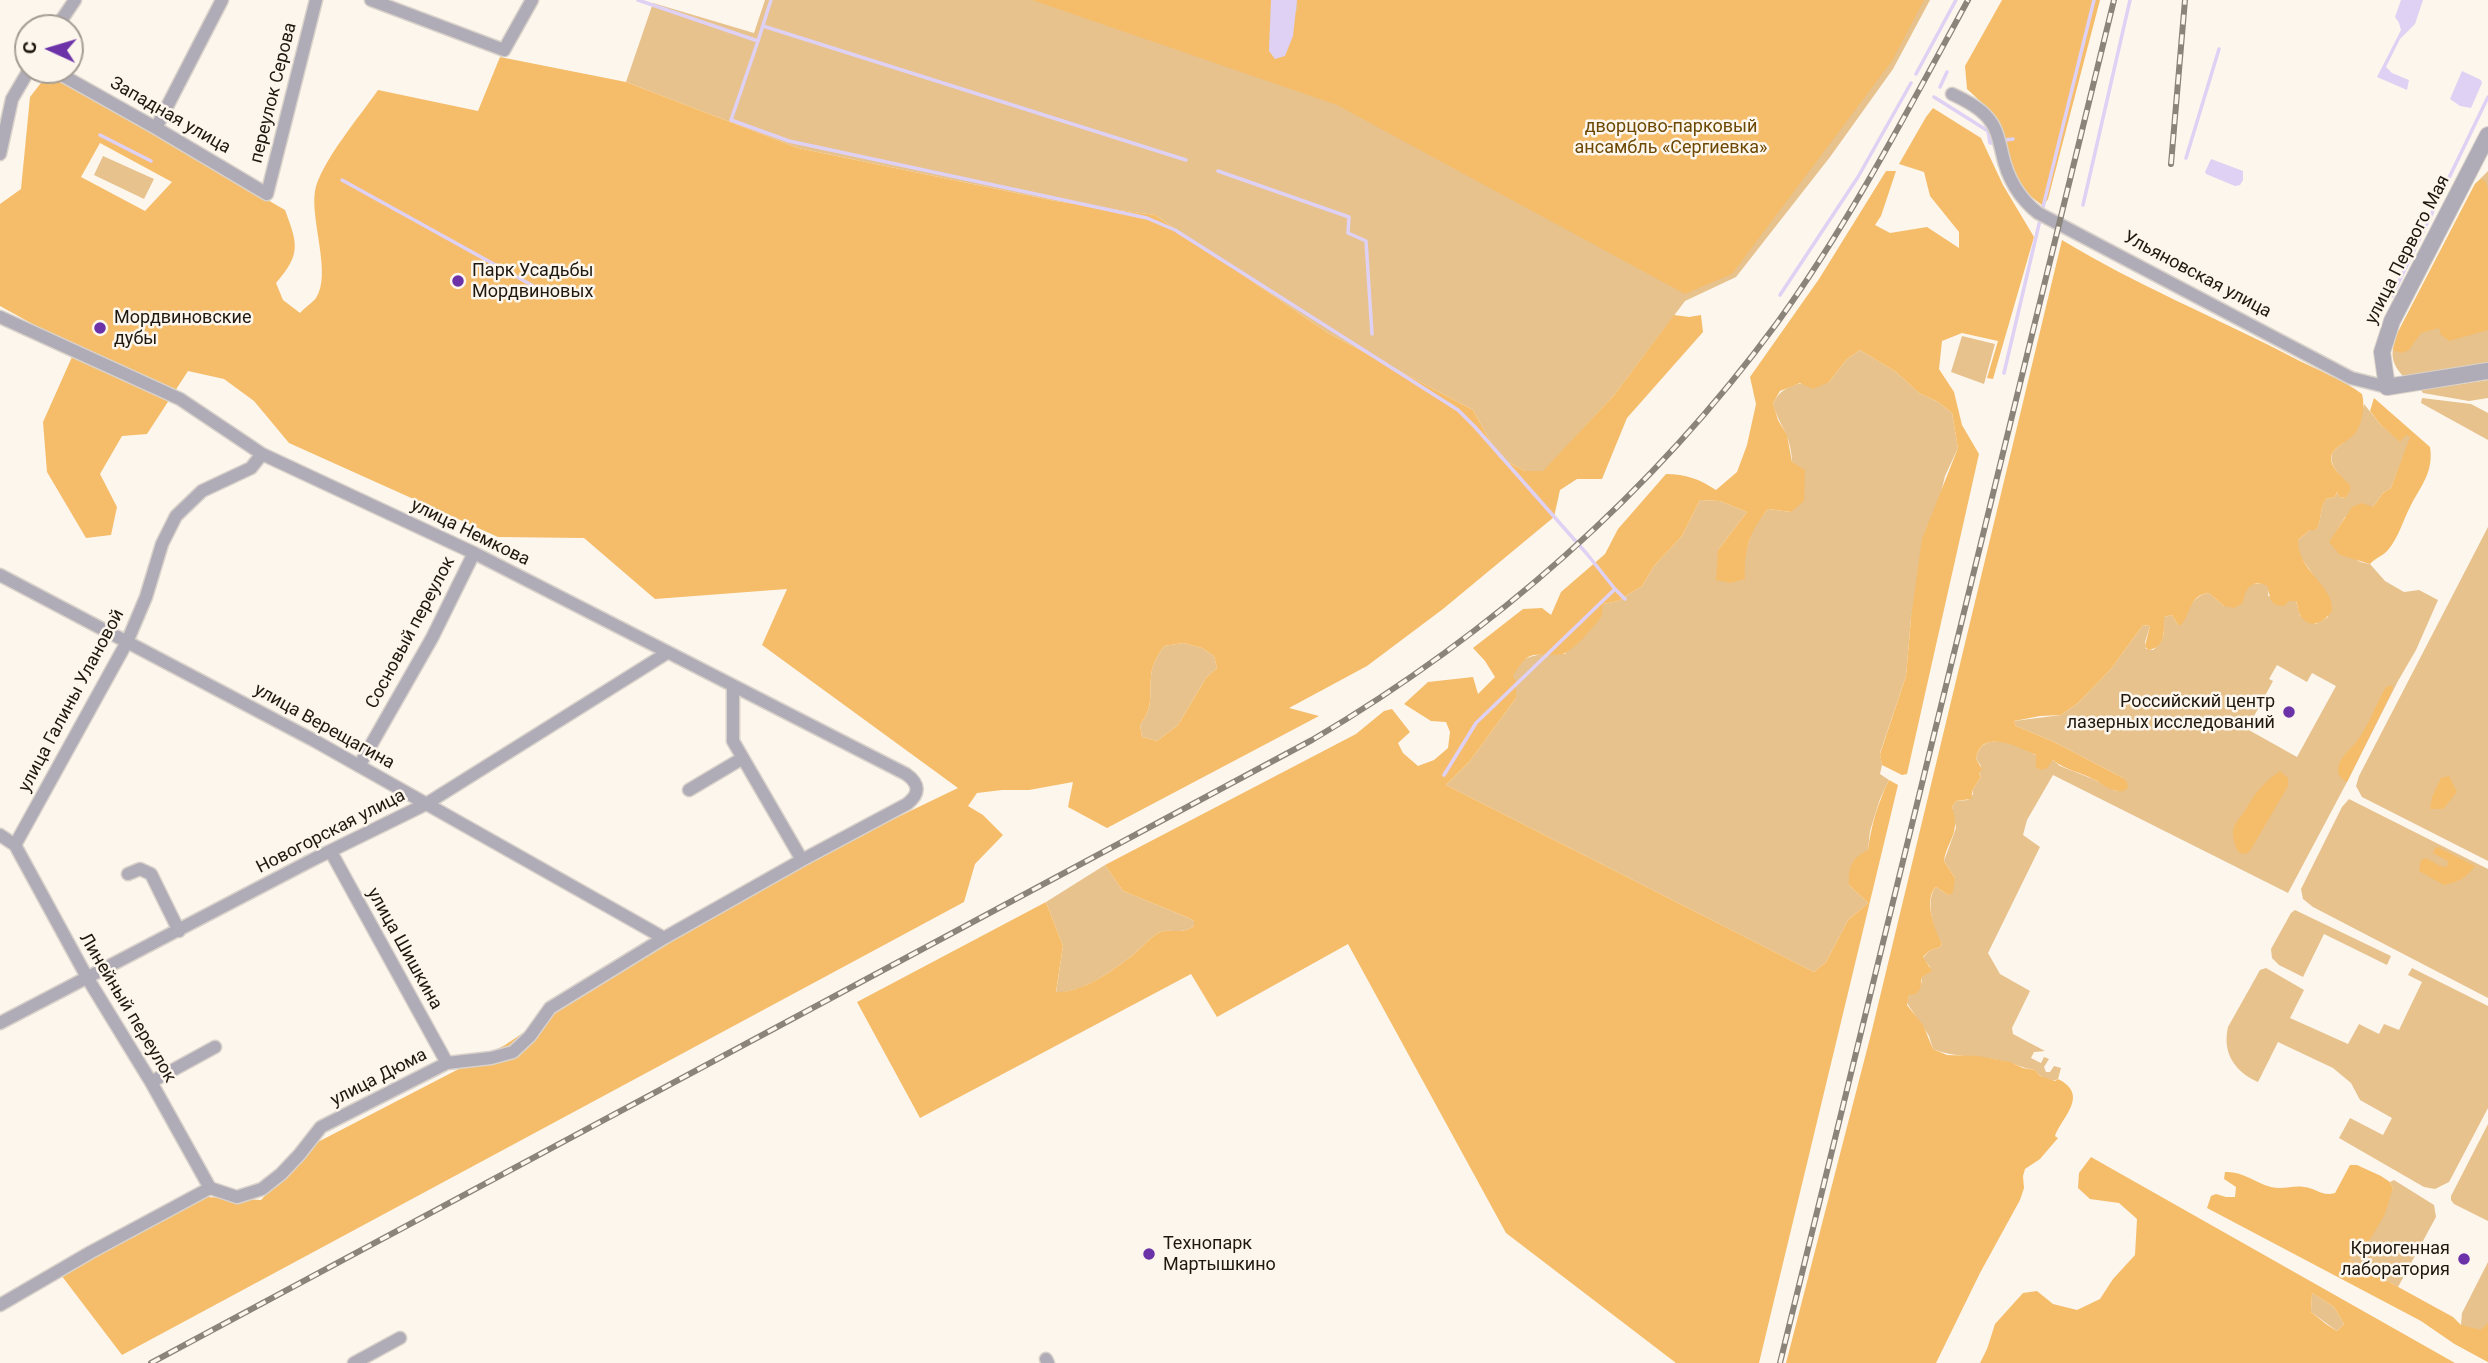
<!DOCTYPE html>
<html>
<head>
<meta charset="utf-8">
<style>
	body { margin:0 }
	#map { position:relative; width:2488px; height:1363px; overflow:hidden; background:#fdf6ed; font-family:Roboto,sans-serif }
	canvas { display:block }
	.north { position:absolute; left:14px; top:14px; width:70px; height:70px; box-sizing:border-box; background:#fdf6ed; border:2px solid #a49d95; border-radius:50%; rotate:274deg; font-size:19px; font-weight:700; line-height:28px; text-align:center; color:#1e1810 }
	.north::after { content:''; display:block; margin:auto; width:24px; height:32px; background:#6c32a8; clip-path:polygon(50% 0,100% 100%,50% 72%,0 100%) }
</style>
</head>
<body>
<div id="map">
<canvas width="2488" height="1363"></canvas>
<div class="north">С</div>
</div>
<script>
const ctx = document.querySelector('canvas').getContext('2d');
ctx.lineJoin = 'round';
function paint(path, color) {
  ctx.fillStyle = color;
  ctx.fill(path, 'evenodd');
}
function stroke(path, color, width, dash) {
  ctx.strokeStyle = color;
  ctx.lineWidth = width;
  ctx.lineCap = dash ? 'butt' : 'round';
  ctx.setLineDash(dash || []);
  ctx.stroke(path);
}
function drawText(font, color, halo, rows, align = 'center') {
  ctx.font = font + ' Roboto,sans-serif';
  ctx.lineWidth = 5;
  ctx.setLineDash([]);
  ctx.textBaseline = 'middle';
  ctx.strokeStyle = halo;
  ctx.fillStyle = color;
  for (const [text, x, y, turn = 0] of rows) {
    ctx.save();
    ctx.translate(x, y);
    ctx.rotate((+turn || 0) * Math.PI / 180);
    ctx.textAlign = isNaN(turn) ? turn : align;
    if (halo) ctx.strokeText(text, 0, 0);
    ctx.fillText(text, 0, 0);
    ctx.restore();
  }
}
paint(new Path2D(`
	M 765,0 L 1930,0 L 1893,69 L 1830,157 L 1736,277 L 1685,301 L 1615,394 L 1543,472 L 1525,471 L 1499,457 L 1473,410 L 1328,333 L 1155,215 L 1055,201 L 798,148 L 626,82 L 653,3 L 754,33 Z
	M 103,156 L 154,179 L 144,199 L 94,175 Z
	M 2488,171 L 2488,365 L 2403,376 C 2389,361 2391,350 2398,332 L 2475,184 Z
	M 1962,336 L 1995,344 L 1984,384 L 1951,372 Z
	M 1860,350 L 1896,372 L 1919,393 L 1938,402 L 1952,413 L 1958,448 L 1945,476 L 1911,618 L 1906,676 L 1880,753 L 1882,765 L 1880,774 L 1889,780 L 1880,799 L 1870,831 L 1868,850 L 1849,885 L 1868,903 L 1848,920 L 1826,962 L 1814,972 L 1446,785 L 1470,761 L 1516,698 C 1515,692 1511,682 1513,676 C 1518,651 1547,654 1565,654 L 1603,604 L 1618,601 L 1642,586 L 1654,566 L 1682,536 L 1700,500 L 1720,501 L 1747,512 L 1718,550 L 1744,557 L 1754,526 L 1768,509 L 1791,512 C 1792,488 1796,457 1786,434 C 1781,423 1776,416 1773,403 C 1786,380 1805,383 1829,382 L 1847,359 Z
	M 2488,380 L 2488,398 L 2469,401 L 2423,393 L 2421,390 Z
	M 2422,398 L 2471,404 L 2488,413 L 2488,440 L 2421,403 Z
	M 2364,404 L 2380,424 L 2400,441 L 2406,434 L 2411,437 L 2391,488 L 2383,493 L 2373,507 L 2345,517 L 2330,542 L 2360,562 L 2370,564 L 2385,581 L 2404,592 L 2419,590 L 2438,600 L 2416,650 L 2398,681 L 2347,782 L 2288,893 L 2053,775 L 2027,820 L 2023,835 L 2040,847 L 1988,953 L 2000,974 L 2030,991 L 2012,1028 L 2013,1034 L 2045,1051 L 2034,1052 L 2031,1058 L 2041,1063 L 2044,1057 L 2049,1059 L 2044,1067 L 2046,1072 L 2050,1072 L 2054,1066 L 2061,1068 L 2058,1079 C 2049,1084 2040,1077 2035,1070 C 2022,1068 2011,1062 1998,1060 C 1976,1055 1953,1058 1933,1049 L 1929,1036 L 1907,1003 L 1909,995 L 1922,982 L 1922,977 L 1930,967 L 1923,958 L 1929,951 L 1940,947 L 1942,944 C 1933,932 1925,898 1936,887 L 1948,895 L 1955,878 L 1944,861 L 1956,828 L 1952,807 L 1956,801 L 1968,800 L 1973,794 L 1973,789 L 1981,777 L 1979,772 L 1981,766 L 1976,759 C 1982,723 2032,751 2049,764 L 2053,760 L 2060,766 L 2093,779 L 2116,791 L 2123,778 L 2054,742 L 2016,726 L 2014,721 L 2061,715 L 2078,703 L 2111,669 L 2143,625 L 2150,626 L 2145,642 L 2146,649 L 2153,650 C 2166,641 2164,631 2164,617 L 2172,615 L 2178,625 C 2188,612 2192,595 2209,593 L 2224,606 L 2251,584 L 2265,584 L 2269,588 L 2268,596 L 2296,601 L 2300,616 L 2316,624 L 2328,617 L 2318,582 L 2298,553 L 2298,540 L 2310,530 L 2316,530 C 2322,521 2319,509 2326,499 L 2335,497 L 2337,492 L 2339,497 L 2346,498 L 2349,492 C 2345,480 2334,471 2332,462 C 2329,450 2340,447 2346,440 C 2355,431 2362,416 2364,404 ZM 2277,665 L 2307,682 L 2312,673 L 2336,686 L 2297,757 L 2247,729 L 2273,681 L 2269,679 Z
	M 2488,527 L 2488,861 L 2362,797 L 2356,786 L 2359,776 Z
	M 1183,643 L 1202,648 L 1214,656 L 1217,668 L 1206,678 L 1178,725 L 1157,741 L 1142,737 L 1140,725 C 1154,706 1149,698 1151,677 C 1151,666 1158,655 1164,646 Z
	M 2349,799 L 2488,869 L 2488,998 L 2313,907 L 2303,899 L 2301,889 L 2342,807 Z
	M 1105,865 L 1123,891 L 1189,918 L 1194,921 L 1194,926 C 1181,936 1169,927 1158,933 C 1148,939 1139,951 1129,958 C 1108,974 1082,992 1056,993 L 1063,946 L 1046,902 Z
	M 2295,910 L 2391,956 L 2387,965 L 2324,934 L 2303,977 L 2279,965 L 2272,958 L 2271,949 L 2291,913 Z
	M 2266,968 L 2304,990 L 2290,1018 L 2348,1044 L 2359,1024 L 2379,1034 L 2384,1024 L 2399,1030 L 2422,982 L 2408,975 L 2412,968 L 2488,1006 L 2488,1108 L 2449,1182 L 2435,1189 L 2424,1187 L 2339,1138 L 2350,1118 L 2383,1135 L 2392,1118 L 2360,1100 L 2351,1083 L 2333,1068 L 2278,1042 L 2258,1082 C 2235,1072 2222,1053 2228,1027 L 2260,970 Z
	M 2488,1124 L 2488,1221 L 2454,1204 L 2451,1200 L 2451,1196 Z
	M 2394,1180 L 2434,1205 L 2436,1217 L 2398,1287 L 2349,1260 L 2393,1188 L 2390,1182 Z
	M 2488,1262 L 2488,1362 L 2453,1343 L 2461,1325 L 2462,1313 Z
	M 2312,1293 L 2334,1307 L 2344,1324 L 2337,1331 L 2311,1312 Z`), '#e7c28d');
paint(new Path2D(`
	M 1032,0 L 1271,0 L 1269,51 L 1298,9 L 1297,0 L 1924,0 L 1892,61 L 1732,274 L 1685,294 L 1337,105 Z
	M 2002,0 L 2100,0 L 2048,199 L 2043,206 L 2029,195 L 2017,178 L 1993,113 L 1967,89 L 1965,66 Z
	M 500,57 L 626,82 L 798,148 L 1055,201 L 1155,215 L 1328,333 L 1473,410 L 1499,457 L 1525,471 L 1543,471 L 1615,394 L 1674,315 L 1689,317 L 1701,315 L 1703,332 L 1627,418 L 1602,479 L 1577,479 L 1560,490 L 1554,517 L 1443,609 L 1367,666 L 1289,708 L 1319,716 L 1107,828 L 1068,807 L 1073,782 L 1029,790 L 1002,790 L 977,793 L 968,806 L 983,815 L 1003,835 L 975,864 L 964,902 L 122,1355 L 61,1275 L 207,1197 L 261,1200 L 314,1144 L 505,1045 L 707,909 L 958,788 L 762,645 L 787,589 L 655,599 L 584,538 L 498,537 L 289,443 L 254,401 L 224,379 L 188,371 L 147,434 L 122,436 L 100,474 L 117,507 L 111,535 L 86,538 L 47,472 L 43,422 L 76,348 L 0,306 L 0,204 L 21,189 L 30,97 L 44,79 L 63,82 L 285,210 C 298,245 301,254 276,283 L 283,300 L 300,313 C 304,308 312,303 316,298 C 332,274 310,220 315,191 C 320,163 361,115 378,90 L 478,111 ZM 100,143 L 172,182 L 145,211 L 81,177 ZM 1183,643 L 1202,648 L 1214,656 L 1217,668 L 1206,678 L 1178,725 L 1157,741 L 1142,737 L 1140,725 C 1154,706 1149,698 1151,677 C 1151,666 1158,655 1164,646 Z
	M 1933,108 L 1981,138 L 2003,185 L 2034,237 L 1993,379 L 1987,378 L 1998,341 L 1962,333 L 1942,341 L 1939,369 L 1954,392 L 1962,425 L 1979,454 L 1907,774 L 1902,775 L 1882,765 L 1880,754 L 1906,676 L 1911,618 L 1922,539 L 1958,448 L 1952,413 L 1938,402 L 1919,393 L 1896,372 L 1860,350 L 1847,359 L 1829,382 L 1813,389 L 1800,383 L 1780,391 L 1773,403 L 1778,420 L 1787,435 L 1792,462 L 1805,470 L 1804,501 L 1791,512 L 1768,509 C 1749,532 1744,550 1745,579 L 1730,583 L 1716,580 L 1718,550 L 1747,512 L 1720,501 L 1700,500 L 1682,536 L 1654,566 L 1642,586 L 1618,601 L 1603,604 C 1603,605 1602,615 1602,615 C 1598,623 1572,652 1563,654 C 1536,659 1531,644 1513,676 L 1516,682 L 1516,698 L 1470,761 L 1446,785 L 1814,972 L 1826,962 L 1848,920 L 1868,903 L 1849,885 C 1848,866 1852,858 1868,850 C 1871,825 1878,803 1889,780 L 1898,785 L 1759,1363 L 1676,1363 L 1506,1233 L 1348,944 L 1217,1017 L 1191,974 L 920,1118 L 857,1002 L 1046,902 L 1063,946 L 1056,992 C 1081,993 1109,973 1129,958 C 1139,951 1148,939 1158,933 C 1169,927 1181,936 1194,926 L 1194,921 L 1189,918 L 1123,891 L 1105,865 L 1356,734 L 1384,711 L 1392,709 L 1410,732 L 1398,743 L 1403,753 L 1418,766 L 1434,760 L 1448,748 L 1450,732 L 1446,722 L 1431,721 L 1404,704 L 1428,682 L 1473,677 L 1478,694 L 1495,677 L 1485,661 L 1473,648 L 1523,609 L 1542,608 L 1551,615 L 1561,592 L 1605,554 L 1618,529 L 1666,474 C 1686,474 1699,479 1716,490 L 1737,472 L 1747,445 L 1756,404 L 1750,377 L 1819,279 L 1886,171 L 1896,171 L 1881,216 L 1875,225 L 1890,233 L 1927,227 L 1959,248 L 1959,232 L 1930,196 L 1924,172 L 1899,164 L 1926,117 Z
	M 2481,179 L 2486,182 L 2488,190 L 2488,330 L 2449,341 L 2441,335 L 2439,328 L 2421,333 L 2409,350 L 2401,353 L 2393,350 L 2398,332 L 2475,184 Z
	M 2062,240 C 2136,285 2215,317 2292,357 C 2315,369 2342,379 2362,394 C 2365,406 2363,421 2356,432 C 2345,447 2318,449 2339,474 C 2344,478 2345,482 2350,485 L 2350,491 L 2346,498 L 2339,497 L 2337,492 L 2335,497 L 2326,499 C 2319,509 2322,522 2316,530 L 2310,530 L 2298,540 C 2298,572 2334,585 2332,611 C 2325,621 2312,630 2302,618 C 2298,614 2298,606 2296,601 L 2289,601 L 2284,606 C 2268,606 2271,596 2267,586 C 2252,579 2245,588 2243,603 L 2234,608 L 2224,606 L 2209,593 C 2189,595 2192,612 2181,625 L 2178,625 L 2172,615 L 2164,617 C 2164,631 2166,648 2148,650 L 2145,646 L 2150,626 L 2143,625 L 2111,669 L 2078,703 L 2061,715 L 2040,716 L 2014,721 L 2016,726 L 2054,742 L 2123,778 L 2127,782 L 2128,788 C 2123,791 2124,792 2118,791 C 2108,790 2102,783 2093,779 C 2080,772 2065,770 2053,760 L 2047,768 L 2041,770 L 2036,767 L 2036,755 C 2018,747 1981,727 1976,759 L 1982,769 L 1979,773 L 1981,777 L 1973,789 L 1971,799 L 1956,801 L 1952,807 C 1961,834 1948,838 1944,861 L 1955,878 L 1953,893 L 1948,895 L 1936,887 C 1923,899 1935,931 1942,944 L 1940,947 L 1929,951 L 1923,957 L 1932,971 L 1922,977 L 1920,989 L 1916,994 L 1909,995 L 1907,1005 L 1923,1025 L 1933,1049 L 1947,1055 L 1978,1056 L 2010,1062 L 2023,1068 L 2035,1070 L 2040,1076 L 2055,1081 L 2058,1079 C 2090,1095 2062,1117 2055,1136 L 2058,1138 L 2040,1159 L 2025,1169 L 2023,1176 L 2024,1188 L 2020,1200 L 1980,1273 L 1936,1363 L 1786,1363 L 1871,1034 Z
	M 2374,398 L 2430,447 C 2434,471 2421,486 2411,505 C 2403,520 2399,537 2388,550 C 2383,556 2375,558 2370,564 L 2340,555 L 2329,542 L 2352,507 L 2362,503 L 2373,507 L 2383,493 L 2391,488 L 2410,437 L 2406,435 L 2400,442 L 2380,424 L 2370,411 Z
	M 2392,685 L 2393,689 L 2347,782 C 2342,779 2338,776 2338,770 C 2339,759 2346,753 2353,746 C 2367,730 2375,706 2386,687 Z
	M 2280,771 L 2288,778 L 2288,786 L 2250,851 L 2246,854 C 2239,853 2237,852 2235,844 C 2229,825 2238,822 2246,809 C 2255,793 2264,782 2280,771 Z
	M 2449,776 L 2457,792 L 2443,809 L 2430,809 L 2432,797 L 2441,778 Z
	M 2438,847 L 2475,866 C 2466,878 2459,882 2444,885 L 2419,871 L 2421,860 L 2426,858 L 2440,866 L 2447,867 L 2448,861 L 2433,853 L 2435,848 Z
	M 2091,1157 L 2455,1363 L 1980,1363 L 1987,1349 L 1995,1324 L 2023,1293 L 2037,1291 L 2053,1304 L 2077,1310 L 2100,1299 L 2113,1279 L 2135,1255 L 2137,1219 L 2119,1203 L 2090,1199 L 2078,1188 L 2079,1173 ZM 2312,1293 L 2334,1307 L 2344,1324 L 2337,1331 L 2326,1324 L 2311,1312 Z
	M 2350,1165 L 2357,1165 L 2381,1176 L 2390,1182 L 2393,1188 L 2385,1214 L 2371,1238 L 2349,1260 L 2453,1317 L 2461,1325 L 2481,1330 L 2488,1323 L 2488,1362 L 2453,1343 L 2421,1321 L 2207,1208 L 2211,1196 L 2216,1194 L 2226,1197 L 2235,1197 L 2236,1187 L 2224,1179 L 2225,1172 C 2243,1171 2255,1183 2271,1187 C 2283,1190 2293,1185 2304,1187 C 2316,1188 2322,1197 2335,1193 Z`), '#f5bd6a');
paint(new Path2D(`
	M 1271,0 L 1297,0 L 1293,36 L 1285,56 L 1275,59 L 1269,51 Z
	M 2401,0 L 2423,0 L 2415,24 L 2400,39 L 2386,67 L 2392,73 L 2409,80 L 2407,90 L 2377,77 L 2401,30 L 2399,23 L 2395,17 Z
	M 2462,71 L 2481,80 L 2482,83 L 2471,108 L 2460,106 L 2450,99 Z
	M 2211,159 L 2243,171 L 2243,180 L 2240,185 L 2235,186 L 2206,174 L 2205,172 Z`), '#ded1f3');
stroke(new Path2D(`
	M 638,0 L 758,41 L 771,0
	M 763,26 L 1186,160
	M 758,41 L 731,120 L 789,141 L 1147,218 L 1175,230 L 1458,410 L 1475,427 L 1587,554 L 1615,589 L 1476,723 L 1444,775
	M 1916,74 L 1956,0
	M 1940,87 L 1947,72
	M 1934,97 L 1988,131 L 1990,143 L 1995,143
	M 100,135 L 151,161
	M 2005,140 L 2013,139
	M 2186,158 L 2219,49
	M 1218,171 L 1349,217 L 1348,233 L 1366,241 L 1372,334
	M 342,180 L 555,298
	M 2083,205 L 2130,0
	M 2042,211 L 2094,0
	M 1780,295 L 1858,177 L 1911,83
	M 2392,296 L 2488,97
	M 2004,373 L 2040,220
	M 1615,589 L 1625,599`), '#ded1f3', 3.5);
const minor = new Path2D(`
	M 371,0 L 504,50 L 532,0
	M 56,28 L 75,0
	M 53,70 L 156,128 L 267,194 L 316,0
	M 1952,94 C 1965,100 1979,107 1988,118 C 1997,128 1999,141 2002,153 C 2007,177 2019,198 2038,213 L 2351,378 L 2387,387
	M 156,128 L 222,0
	M 0,154 L 12,99 L 29,70
	M 0,317 L 180,399 L 262,454 L 474,553 L 906,774 C 920,784 920,794 907,804 L 802,860 L 664,938 L 550,1008 L 530,1036 L 513,1052 L 491,1058 L 447,1063 L 321,1127 L 299,1155 L 281,1174 L 262,1189 L 237,1197 L 210,1188 L 91,1252 L 0,1305
	M 0,575 L 315,741 L 664,938
	M 733,686 L 733,741 L 802,860
	M 359,766 L 432,638 L 474,553
	M 689,790 L 743,758
	M 0,835 L 15,845 L 88,979 L 151,1082 L 210,1188
	M 15,845 L 127,642 L 146,597 L 162,544 L 176,516 L 202,491 L 251,468 L 262,454
	M 331,852 L 447,1063
	M 128,874 L 140,869 L 151,874 L 179,931
	M 0,1023 L 314,859 L 426,804 L 667,653
	M 151,1082 L 215,1047
	M 1046,1359 L 1048,1363
	M 354,1363 L 400,1338`);
const tertiary = new Path2D(`
	M 2488,135 L 2392,321 L 2382,352 L 2387,387 L 2488,371`);
stroke(minor, '#d9d2ca', 15);
stroke(tertiary, '#d9d2ca', 18);
stroke(minor, '#afabb7', 12);
stroke(tertiary, '#afabb7', 16);
const rail = new Path2D(`
	M 2171,164 L 2185,0
	M 151,1363 L 1312,740 C 1492,634 1653,492 1777,323 C 1850,222 1908,110 1968,0
	M 1780,1363 L 2114,0`);
stroke(rail, '#8a847b', 6);
stroke(rail, '#fdf6ed', 3.5, [10]);
for (const [x, y, r, color] of [
	[458,281,7,"#6c32a8"],
	[100,328,7,"#6c32a8"],
	[2289,712,7,"#6c32a8"],
	[1149,1254,7,"#6c32a8"],
	[2464,1259,7,"#6c32a8"]
]) {
  const dot = new Path2D();
  dot.arc(x, y, r, 0, 2 * Math.PI);
  ctx.fillStyle = color;
  ctx.fill(dot);
  stroke(dot, '#fdf6ed', 2.5);
}
drawText('18px', '#1e1810', '#fdf6ed', [
	["переулок Серова",274,93,-76],
	["Западная улица",170,116,30],
	["улица Первого Мая",2408,250,-63],
	["Ульяновская улица",2197,275,28],
	["улица Немкова",470,533,26],
	["Сосновый переулок",411,633,-62],
	["улица Галины Улановой",72,701,-62],
	["улица Верещагина",324,727,29],
	["Новогорская улица",331,832,-27],
	["улица Шишкина",404,949,61],
	["Линейный переулок",127,1008,59],
	["улица Дюма",379,1078,-27]
]);
drawText('18px', '#6c4803', '#fdf6ed', [
	["дворцово-парковый",1671,127],
	["ансамбль «Сергиевка»",1671,148]
]);
drawText('18px', '#1e1810', '#fdf6ed', [
	["Парк Усадьбы",472,271],
	["Мордвиновых",472,292],
	["Мордвиновские",114,318],
	["дубы",114,339],
	["Российский центр",2275,702,"right"],
	["лазерных исследований",2275,723,"right"],
	["Технопарк",1163,1244],
	["Мартышкино",1163,1265],
	["Криогенная",2450,1249,"right"],
	["лаборатория",2450,1270,"right"]
], 'left');
</script>
</body>
</html>
